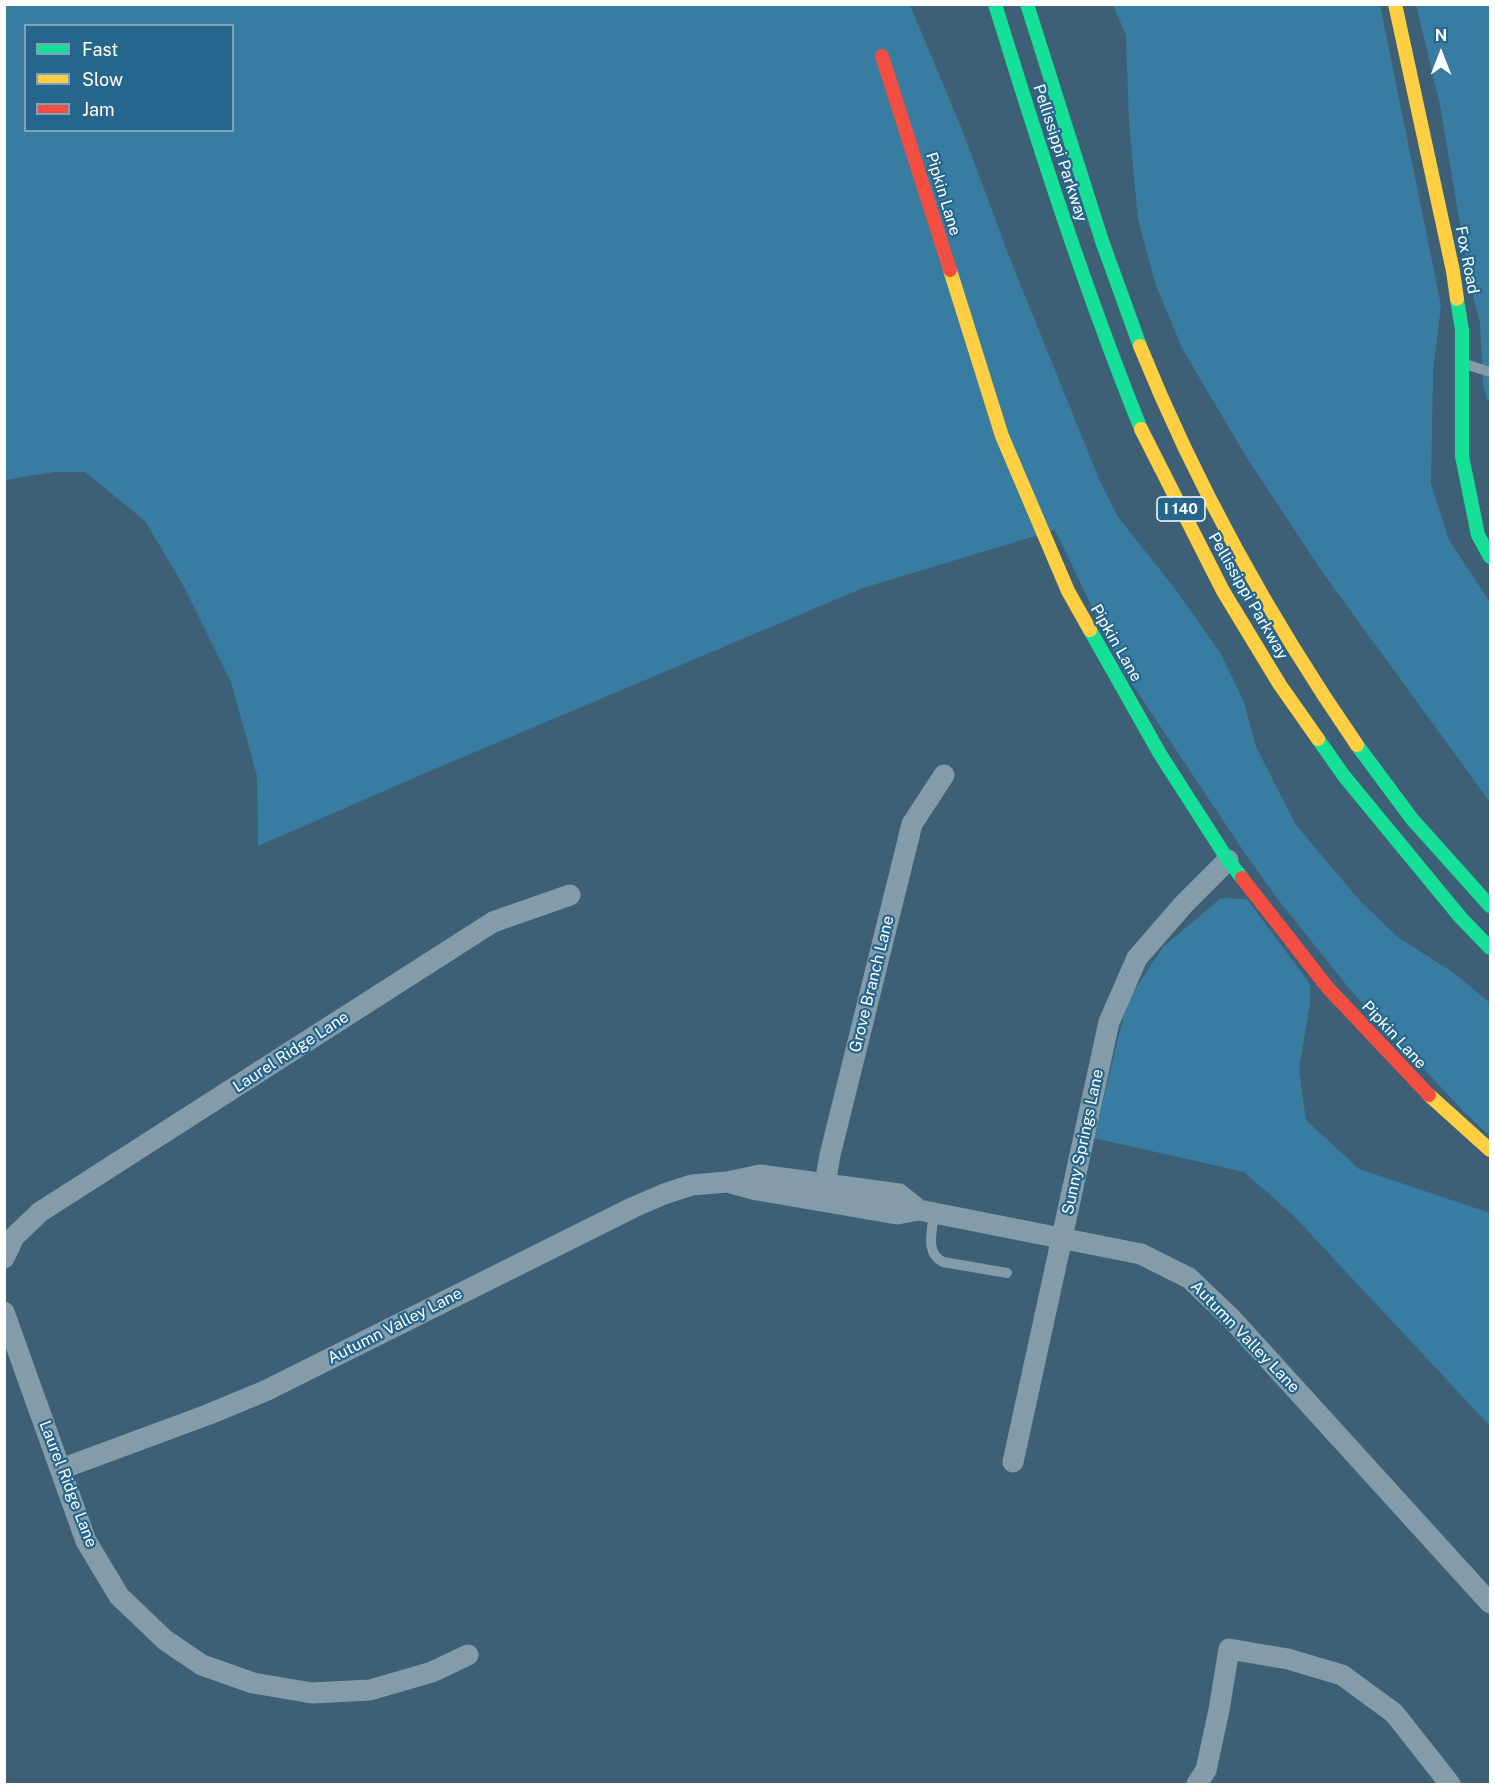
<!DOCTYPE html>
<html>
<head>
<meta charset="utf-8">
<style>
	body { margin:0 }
	#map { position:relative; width:1495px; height:1789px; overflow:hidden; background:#3d6076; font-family:"Public Sans",sans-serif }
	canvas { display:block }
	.frame { position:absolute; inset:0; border:6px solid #fff; pointer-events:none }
	.legend { position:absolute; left:24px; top:24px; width:210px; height:108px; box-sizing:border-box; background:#26668d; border:2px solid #7da3bb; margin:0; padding:8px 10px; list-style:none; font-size:18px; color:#fff }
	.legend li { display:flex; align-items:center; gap:12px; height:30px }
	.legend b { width:30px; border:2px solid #7da3bb }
	.north { position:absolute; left:1411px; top:24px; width:60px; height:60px; -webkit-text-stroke:4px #26668d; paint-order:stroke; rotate:0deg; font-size:16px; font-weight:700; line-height:24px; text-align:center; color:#fff }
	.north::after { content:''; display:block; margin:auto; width:21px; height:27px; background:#fff; clip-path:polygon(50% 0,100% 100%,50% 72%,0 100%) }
</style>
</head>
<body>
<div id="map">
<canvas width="1495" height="1789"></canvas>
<div class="frame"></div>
<ul class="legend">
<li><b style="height:8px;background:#16e098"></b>Fast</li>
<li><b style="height:8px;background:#ffcf43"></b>Slow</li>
<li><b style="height:8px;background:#f24e42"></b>Jam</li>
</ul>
<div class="north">N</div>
</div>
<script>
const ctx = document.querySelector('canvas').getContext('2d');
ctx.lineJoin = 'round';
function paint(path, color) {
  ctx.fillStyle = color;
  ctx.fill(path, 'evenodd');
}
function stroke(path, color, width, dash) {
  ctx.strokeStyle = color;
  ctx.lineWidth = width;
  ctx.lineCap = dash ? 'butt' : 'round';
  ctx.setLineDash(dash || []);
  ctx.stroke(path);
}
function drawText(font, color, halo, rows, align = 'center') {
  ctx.font = font + ' "Public Sans",sans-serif';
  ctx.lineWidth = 4.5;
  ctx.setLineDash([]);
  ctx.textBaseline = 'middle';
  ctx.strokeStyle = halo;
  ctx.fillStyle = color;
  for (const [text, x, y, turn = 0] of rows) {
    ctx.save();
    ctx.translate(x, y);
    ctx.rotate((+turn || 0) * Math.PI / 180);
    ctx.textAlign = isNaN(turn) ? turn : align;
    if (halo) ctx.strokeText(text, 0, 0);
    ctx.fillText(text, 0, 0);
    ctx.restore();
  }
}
paint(new Path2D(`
	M 5,5 L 910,5 L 961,127 L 1009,256 L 1099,479 L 1118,517 L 1176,590 L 1221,654 L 1244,702 L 1256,747 L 1296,825 L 1361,902 L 1399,938 L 1454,973 L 1490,1003 L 1490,1136 L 1466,1114 L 1352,992 L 1280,902 L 1244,852 L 1122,669 L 1055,530 L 863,588 L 430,771 L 258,846 L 257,776 L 231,682 L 183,585 L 145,521 L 85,472 L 54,472 L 5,480 ZM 26,26 L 232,26 L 232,130 L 26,130 Z
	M 1113,5 L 1380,5 L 1441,305 L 1433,372 L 1431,484 L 1449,540 L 1490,602 L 1490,802 L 1323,573 L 1247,458 L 1183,350 L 1155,283 L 1138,219 L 1129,123 L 1126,35 Z
	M 1416,5 L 1490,5 L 1490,400 L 1487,400 L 1483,385 L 1480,323 L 1470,284 L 1440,105 Z
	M 1221,898 L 1247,899 L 1310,984 L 1310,1003 L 1299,1070 L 1306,1120 L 1359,1169 L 1490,1213 L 1490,1426 L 1293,1215 L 1244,1172 L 1094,1138 L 1127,1002 L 1163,947 Z`), '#387ca1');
stroke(new Path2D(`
	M 1465,364 L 1490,372
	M 934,1214 C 932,1232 925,1253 943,1262 L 1007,1273`), '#849ca9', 10);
stroke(new Path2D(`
	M 731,1183 L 757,1190 L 897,1214 L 919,1210 L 1141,1254 L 1189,1278 L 1231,1318 L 1490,1603
	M 823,1195 L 830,1155 L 912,824 L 944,775
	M 4,1258 L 14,1237 L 40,1212 L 493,922 L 570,895
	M 4,1312 L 86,1541 L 119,1596 L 165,1640 L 202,1665 L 253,1683 L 312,1693 L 370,1690 L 432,1672 L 468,1655
	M 1013,1462 L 1109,1022 L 1137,958 L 1184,904 L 1228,860
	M 61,1469 L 207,1415 L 265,1391 L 632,1208 L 664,1194 L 692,1185 L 727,1182 L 760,1175 L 899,1194 L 919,1210
	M 1197,1784 L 1206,1770 L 1219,1710 L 1229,1649 L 1288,1659 L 1342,1675 L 1394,1713 L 1450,1784`), '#849ca9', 21);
stroke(new Path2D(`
	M 995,4 C 1039,147 1085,290 1141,429
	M 1027,4 L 1102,241 L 1140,346
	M 1457,299 L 1462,330 L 1462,456 L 1478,535 L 1490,557
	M 1090,630 L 1160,754 L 1228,860 L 1242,878
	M 1318,739 L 1344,776 L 1461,918 L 1490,948
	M 1357,745 L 1412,819 L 1490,906`), '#16e098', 14);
stroke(new Path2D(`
	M 1395,4 L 1453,271 L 1457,299
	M 950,270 L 1002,436 L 1068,591 L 1090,630
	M 1140,346 C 1197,487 1271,620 1357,745
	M 1141,429 L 1223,591 L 1280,685 L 1318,739
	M 1429,1095 L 1490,1150`), '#ffcf43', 14);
stroke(new Path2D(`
	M 882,56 L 950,270
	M 1242,878 L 1328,988 L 1429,1095`), '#f24e42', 14);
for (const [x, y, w] of [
	[1181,509,48]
]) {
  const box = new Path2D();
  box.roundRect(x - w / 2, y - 12, w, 24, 4.5);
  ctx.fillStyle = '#26668d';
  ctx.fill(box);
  stroke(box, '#fff', 1.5);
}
drawText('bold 15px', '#fff', null, [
	["I 140",1181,509]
]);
drawText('16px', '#fff', '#26668d', [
	["Pellissippi Parkway",1060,153,72],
	["Pipkin Lane",943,194,73],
	["Fox Road",1467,260,79],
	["Pellissippi Parkway",1248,596,60],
	["Pipkin Lane",1116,643,60],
	["Grove Branch Lane",872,984,-76],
	["Pipkin Lane",1394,1035,47],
	["Laurel Ridge Lane",291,1052,-33],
	["Sunny Springs Lane",1083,1142,-78],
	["Autumn Valley Lane",395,1326,-27],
	["Autumn Valley Lane",1245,1337,46],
	["Laurel Ridge Lane",68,1484,69]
]);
</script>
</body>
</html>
